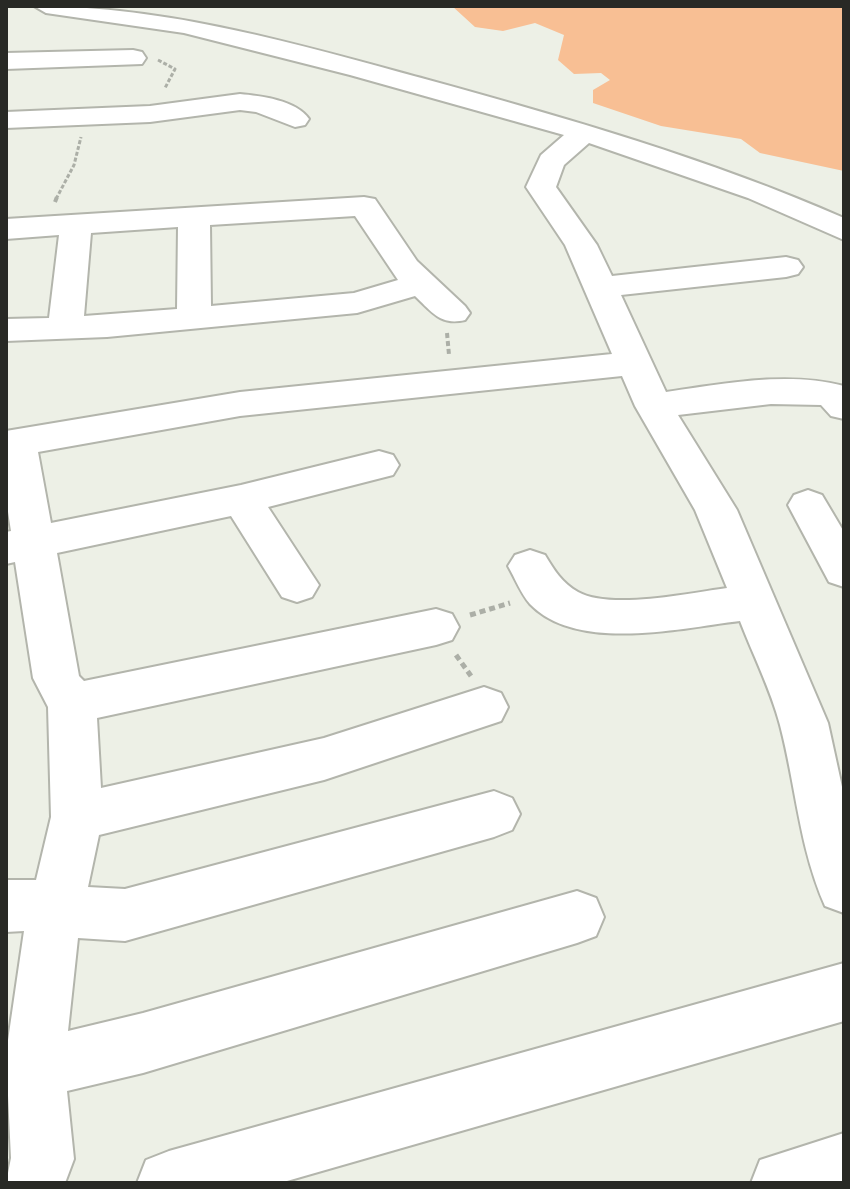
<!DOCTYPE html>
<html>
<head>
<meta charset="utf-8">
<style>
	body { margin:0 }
	#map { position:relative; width:850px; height:1189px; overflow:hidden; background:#edf0e6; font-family:"Varela Round",sans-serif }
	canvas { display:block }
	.frame { position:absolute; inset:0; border:8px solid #282925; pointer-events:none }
</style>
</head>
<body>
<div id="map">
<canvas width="850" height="1189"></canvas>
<div class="frame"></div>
</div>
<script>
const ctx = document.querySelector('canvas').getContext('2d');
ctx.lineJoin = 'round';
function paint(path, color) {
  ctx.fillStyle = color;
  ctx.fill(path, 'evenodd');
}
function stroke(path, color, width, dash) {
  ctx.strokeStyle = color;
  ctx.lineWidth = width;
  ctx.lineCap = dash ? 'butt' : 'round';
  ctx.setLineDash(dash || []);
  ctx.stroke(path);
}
paint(new Path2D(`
	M 452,6 L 844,6 L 844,171 L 760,153 L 741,139 L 661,126 L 593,103 L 593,90 L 610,80 L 601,73 L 574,74 L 558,60 L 564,35 L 535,23 L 503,31 L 475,27 Z`), '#f8bf94');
const minor = new Path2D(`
	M 34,6 C 167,6 297,44 425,79 C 567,118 709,159 844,218 L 844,240 L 748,198 L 589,143 L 564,165 L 556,187 L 597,245 L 612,276 L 786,257 L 798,260 L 803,267 L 798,274 L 786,277 L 621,295 L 666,392 C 723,384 787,371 844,386 L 844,419 L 831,416 L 821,405 L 771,404 L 678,415 L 737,510 L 828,723 L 844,796 L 844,913 L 825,906 C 799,847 796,786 780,725 C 771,690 753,655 740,621 C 681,628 577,653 530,604 C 521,594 515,578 508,566 L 515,555 L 530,550 L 545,555 C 554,570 562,583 578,592 C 610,610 690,593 727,588 L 695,510 L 635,406 L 622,376 L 240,416 L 38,452 L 51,523 L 241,485 L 379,451 L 393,455 L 399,465 L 393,475 L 268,507 L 319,585 L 312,597 L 297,602 L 282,597 L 231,516 L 57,553 L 79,676 L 84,681 L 436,609 L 452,614 L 459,627 L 452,640 L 436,645 L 97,718 L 101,788 L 324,738 L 484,687 L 501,693 L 508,707 L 501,721 L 324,780 L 99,835 L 88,887 L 125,889 L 494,791 L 512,798 L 520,814 L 512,830 L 494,837 L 125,941 L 78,938 L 68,1031 L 143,1013 L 577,891 L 596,898 L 604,917 L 596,936 L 577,943 L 143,1073 L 67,1091 L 74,1159 L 65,1183 L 6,1183 L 11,1158 L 6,1054 L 24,931 L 6,932 L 6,880 L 36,880 L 51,817 L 48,707 L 33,678 L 15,562 L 6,564 L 6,532 L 11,531 L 6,499 L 6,431 L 240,392 L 612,354 L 565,245 L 526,187 L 541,155 L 564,135 L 350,75 L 184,33 L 46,13 Z
	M 133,50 L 142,52 L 146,58 L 142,64 L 6,69 L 6,53 Z
	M 240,94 C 261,96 296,100 309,119 L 305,125 L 295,127 L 256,112 L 240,110 L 150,122 L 6,128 L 6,112 L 150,106 Z
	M 364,197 L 375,199 L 417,261 L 465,306 L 470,313 L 465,320 C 441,326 432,312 415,296 L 357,313 L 107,337 L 6,341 L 6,319 L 49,318 L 59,235 L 6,239 L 6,219 ZM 355,216 L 398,280 L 354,293 L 211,306 L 210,225 ZM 178,227 L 177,309 L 84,316 L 91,233 Z
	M 808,490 L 822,495 L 844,532 L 844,587 L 829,582 L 788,505 L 794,495 Z
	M 844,963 L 844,1021 L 280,1183 L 137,1183 L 146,1160 L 169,1151 Z
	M 844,1133 L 844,1183 L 751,1183 L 760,1160 Z`);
stroke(minor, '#b3b5ac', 4);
stroke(new Path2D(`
	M 158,60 L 175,69 L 165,88
	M 56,199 L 74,165 L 81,137`), '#acafa7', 3, [4, 2]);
stroke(new Path2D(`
	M 55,202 L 57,197
	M 447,333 L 449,355`), '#acafa7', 4, [5, 3]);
stroke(new Path2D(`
	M 470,615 L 510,603
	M 456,655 L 471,676`), '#acafa7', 5, [6, 4]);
paint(minor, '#fff');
</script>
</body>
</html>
